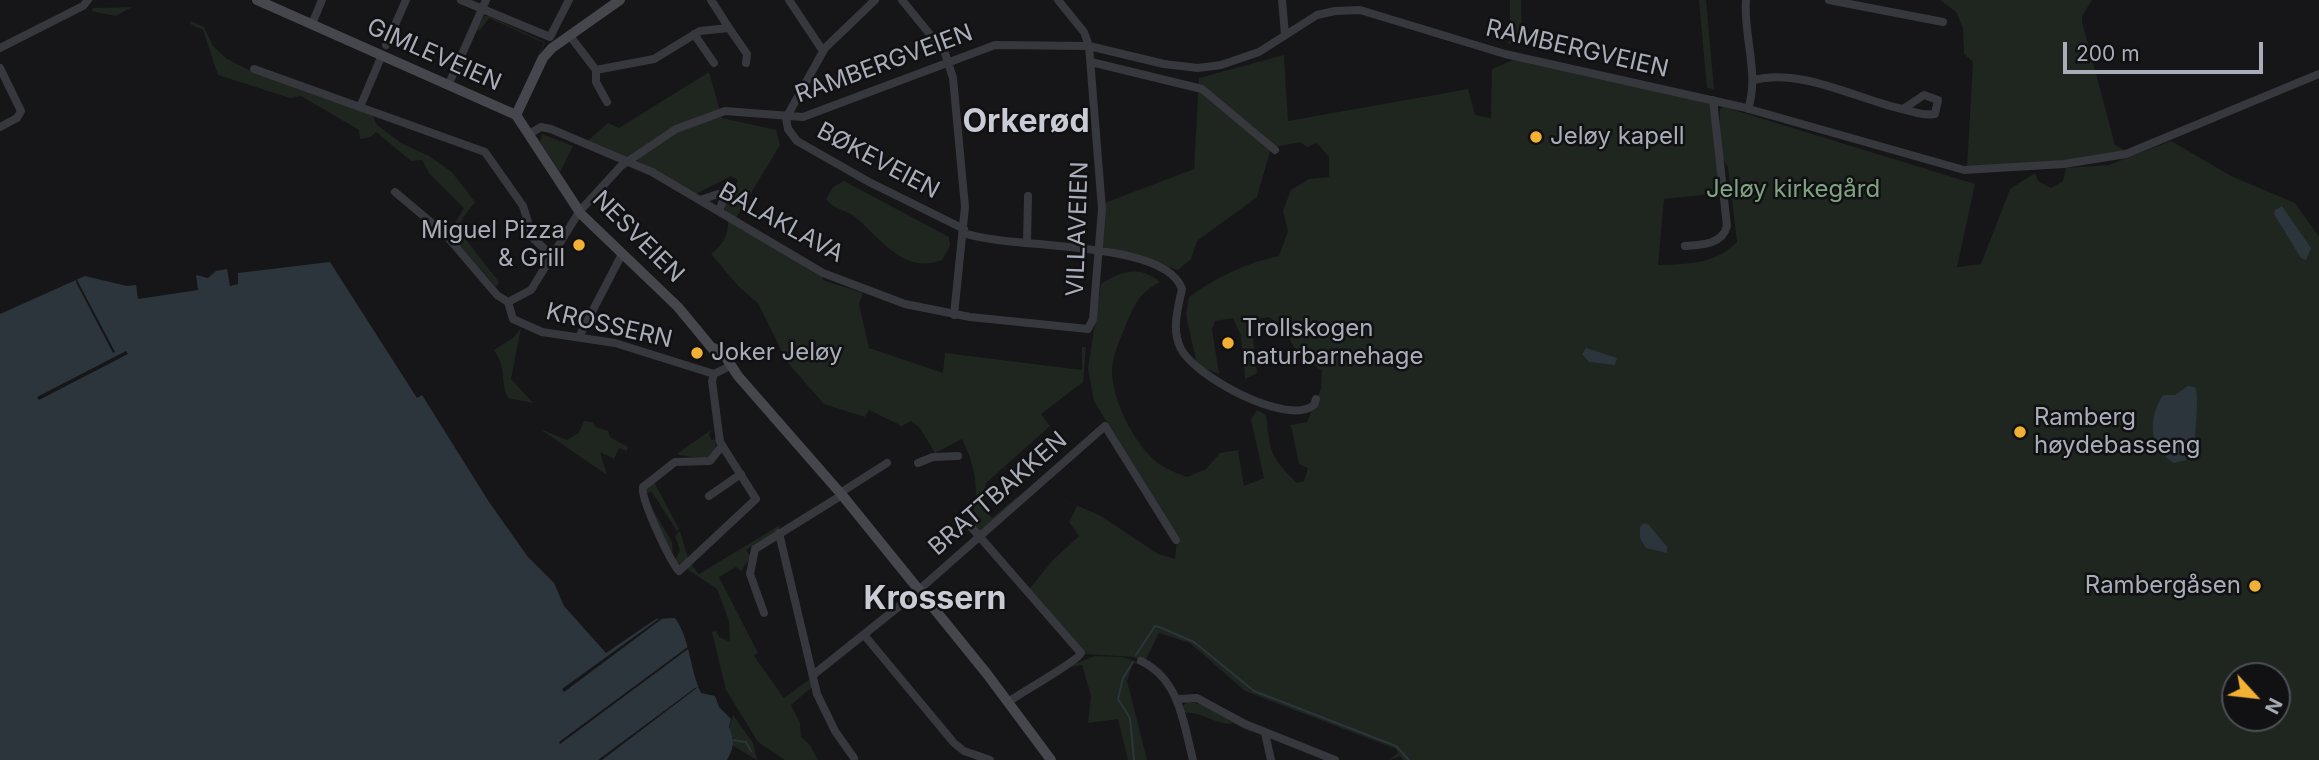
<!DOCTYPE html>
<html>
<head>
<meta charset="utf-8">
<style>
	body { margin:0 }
	#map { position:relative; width:2319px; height:760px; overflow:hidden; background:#161618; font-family:Inter,sans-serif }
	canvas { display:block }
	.north { position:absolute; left:2221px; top:662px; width:70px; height:70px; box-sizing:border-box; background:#111113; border:2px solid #4d4f55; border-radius:50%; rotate:117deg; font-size:19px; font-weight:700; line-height:28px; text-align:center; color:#a8adb8 }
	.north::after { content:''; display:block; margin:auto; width:24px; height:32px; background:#f2b134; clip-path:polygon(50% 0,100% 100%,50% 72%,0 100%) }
	.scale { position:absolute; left:2063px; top:42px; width:200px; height:32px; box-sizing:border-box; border:4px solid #a8adb8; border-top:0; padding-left:9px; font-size:21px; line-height:24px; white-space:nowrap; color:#a8adb8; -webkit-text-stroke:5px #111113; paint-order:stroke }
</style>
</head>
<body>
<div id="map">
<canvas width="2319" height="760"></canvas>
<div class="north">N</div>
<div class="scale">200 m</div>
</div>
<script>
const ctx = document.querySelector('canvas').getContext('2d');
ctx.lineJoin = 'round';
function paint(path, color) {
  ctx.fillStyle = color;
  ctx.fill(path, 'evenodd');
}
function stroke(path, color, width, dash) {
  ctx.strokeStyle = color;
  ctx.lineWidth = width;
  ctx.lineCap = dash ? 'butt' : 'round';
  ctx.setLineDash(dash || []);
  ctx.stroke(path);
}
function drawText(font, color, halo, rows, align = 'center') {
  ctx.font = font + ' Inter,sans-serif';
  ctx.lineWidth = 5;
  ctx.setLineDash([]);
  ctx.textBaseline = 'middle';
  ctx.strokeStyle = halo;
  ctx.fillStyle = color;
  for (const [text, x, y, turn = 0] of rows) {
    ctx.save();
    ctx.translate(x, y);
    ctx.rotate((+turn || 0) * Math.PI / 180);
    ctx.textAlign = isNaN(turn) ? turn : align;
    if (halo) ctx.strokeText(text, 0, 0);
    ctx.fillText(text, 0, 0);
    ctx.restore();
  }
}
paint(new Path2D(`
	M 1510,0 L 1521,0 L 1522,46 L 1507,43 L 1510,40 Z
	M 1699,0 L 1706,0 L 1714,89 L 1707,88 Z
	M 1940,0 L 2092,0 L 2082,16 L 2082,22 L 2115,145 L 2126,151 L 2095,158 L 1967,168 L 1973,62 L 1964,54 L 1963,28 L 1956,12 Z
	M 132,7 L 116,16 L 91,11 L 93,8 Z
	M 484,16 L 489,16 L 544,42 L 545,43 L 533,66 L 544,43 L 489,18 L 480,30 L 477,29 Z
	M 191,21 L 204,27 L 213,46 L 227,59 L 251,71 L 360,109 L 373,116 L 376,124 L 401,143 L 429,156 L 452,172 L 475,202 L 462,219 L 460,232 L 499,282 L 496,287 L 449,233 L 464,208 L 429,173 L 422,160 L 411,161 L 376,132 L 371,137 L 360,139 L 359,130 L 301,96 L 290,98 L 218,75 L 203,30 L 190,24 Z
	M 1284,55 L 1288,121 L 1468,89 L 1475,115 L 1491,118 L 1492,69 L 1513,60 L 1710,103 L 1723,193 L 1664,199 L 1658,265 C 1688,264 1714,265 1737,242 L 1728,167 C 1717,155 1720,125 1720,109 L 1724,107 L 1975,184 L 1957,267 L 1981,264 L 2010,189 L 2035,173 L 2038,181 L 2051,188 L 2063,181 L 2066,168 L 2109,165 L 2171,141 L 2231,176 L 2295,203 L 2319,237 L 2319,760 L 1403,760 L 1400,756 L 1389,760 L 1398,753 L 1396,749 L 1245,691 L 1190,643 L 1159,633 L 1146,659 L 1164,672 L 1133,657 L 1086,654 L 1030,588 L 1053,560 L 1079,536 L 1069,522 L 1077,506 L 1039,489 L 1101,516 L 1158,554 L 1175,559 L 1177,538 L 1094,401 L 1088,368 L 1101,284 C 1121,271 1140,265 1160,282 C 1138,294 1135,304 1125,327 C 1120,339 1113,355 1112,368 C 1111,397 1131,436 1150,456 C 1160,467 1174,472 1187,477 L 1206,469 L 1220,453 L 1238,450 L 1244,486 L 1264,478 L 1251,419 L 1257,410 L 1266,415 C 1271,454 1269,455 1297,483 L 1304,481 L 1308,468 L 1299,464 L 1291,425 L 1307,422 L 1321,389 L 1322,371 L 1298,353 L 1281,326 L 1269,317 L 1251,320 L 1257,373 L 1245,379 L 1241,336 L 1233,318 L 1215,321 L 1212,329 L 1219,374 L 1197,365 L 1186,315 L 1189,297 C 1217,277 1245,263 1279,256 L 1288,231 L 1283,211 L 1291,190 L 1309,179 L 1329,177 L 1329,157 L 1317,143 L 1307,147 L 1300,142 L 1271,148 L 1257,197 L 1197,241 L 1191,259 L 1178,270 L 1102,246 L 1102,204 L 1194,169 L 1199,78 ZM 2235,676 L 2277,676 L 2277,718 L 2235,718 Z
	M 709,72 L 722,118 L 776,130 L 780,145 L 734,221 L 822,274 L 823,280 L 863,293 L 859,304 L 869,348 L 943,373 L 945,353 L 1082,370 L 1082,347 L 1086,347 L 1083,382 L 1041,414 L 1050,426 L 986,483 L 983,509 L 992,518 L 1017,497 L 1019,499 L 979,533 L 970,519 C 982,494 974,463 962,439 L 935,453 L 920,428 L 911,421 L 902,426 L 869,410 L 865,417 L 824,404 L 787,362 L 758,303 L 739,287 L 711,254 C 728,241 732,226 724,206 L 738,180 L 731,176 L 696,194 L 633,158 L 627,161 L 584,144 L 608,123 L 619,128 Z
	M 542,134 L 573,146 L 560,172 L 540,142 Z
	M 844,181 L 949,237 L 950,246 L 942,260 C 904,275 880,238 854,216 C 844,209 833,209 826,199 L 833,187 Z
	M 521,328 L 511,379 L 533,403 L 508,398 C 499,377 508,372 494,350 L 513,338 Z
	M 584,421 L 592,422 L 596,427 L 608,431 L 610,437 L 628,447 L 627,451 L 619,448 L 614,459 L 600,452 L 607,475 L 540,429 L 567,440 L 579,433 Z
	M 711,430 L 709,435 L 712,440 L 716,439 L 715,450 L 707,459 L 679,455 L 678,453 Z
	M 653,480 L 679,529 L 677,531 L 652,492 L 647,493 L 646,488 Z
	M 649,503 L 672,542 L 673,555 L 650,511 Z
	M 780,525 L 779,530 L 746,550 L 751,557 L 741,571 L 736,567 L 719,577 L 758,653 L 754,656 L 784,698 L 810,679 L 812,687 L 791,705 L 800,723 L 801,737 L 810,745 L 818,760 L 785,760 L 758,742 L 726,690 L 712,632 L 716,631 L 719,637 L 730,642 L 729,621 L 717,589 L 687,569 L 691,564 L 699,574 Z
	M 680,531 L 688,558 L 681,565 L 675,560 L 680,550 L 675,536 Z
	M 1095,656 L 1122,657 L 1150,666 L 1133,663 L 1127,681 L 1147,760 L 1128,760 L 1118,719 L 1088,723 L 1091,696 L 1082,665 L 1064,668 Z
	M 1187,702 C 1204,701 1257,730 1264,744 L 1258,736 L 1233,723 C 1219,727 1201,710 1184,713 L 1183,706 Z
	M 733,715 L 753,743 L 757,760 L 732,745 L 734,739 L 728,733 Z`), '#1e261f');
paint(new Path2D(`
	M 2282,206 L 2311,248 L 2306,260 L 2301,258 L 2274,214 L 2275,210 Z
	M 330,262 L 417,398 L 422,395 L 489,502 L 528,557 L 554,583 L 564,606 L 606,653 L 656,619 L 675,618 C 691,641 689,668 701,693 L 715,696 L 719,707 L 731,719 L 729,727 C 734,741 735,746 727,760 L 0,760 L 0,314 L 85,276 L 127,286 L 136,285 L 138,299 L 198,290 L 196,275 L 208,278 L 216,271 L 227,269 L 230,286 L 238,284 L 238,273 Z
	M 1586,348 L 1617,358 L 1615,365 L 1589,362 L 1582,354 Z
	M 2188,386 L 2195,387 C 2200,399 2194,433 2195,450 L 2186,460 L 2174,463 C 2149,448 2147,420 2163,395 L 2175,395 Z
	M 1644,523 L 1649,525 L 1667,547 L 1667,553 L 1646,548 L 1640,538 L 1640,527 Z`), '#2c353c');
paint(new Path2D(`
	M 76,278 L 115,352 L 113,353 L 76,282 Z
	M 126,351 L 128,354 L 39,400 L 37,397 Z
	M 660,618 L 663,618 L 564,692 L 562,689 Z
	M 689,646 L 688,649 L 560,744 L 559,742 Z
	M 698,687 L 602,760 L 598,760 L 695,688 Z`), '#161618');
stroke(new Path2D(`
	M 1136,655 L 1155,626 L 1159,627 L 1194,642 L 1254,691 L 1396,746 L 1409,760
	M 1133,662 L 1123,678 L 1118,699 L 1130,718 L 1134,760
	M 733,740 L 746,742 L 751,751`), '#2c353c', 2);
stroke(new Path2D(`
	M 461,0 L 550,37 L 569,0
	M 789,0 L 823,51
	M 875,0 L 825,48 L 786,118 L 788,129 L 797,141 L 869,182 L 964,229
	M 902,0 L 945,53 L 953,78 L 965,207 L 954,315
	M 1282,0 L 1285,35
	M 1746,0 C 1743,36 1760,74 1748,109
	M 1829,0 L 1943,22
	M 312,24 L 322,0
	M 729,28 L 747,54 L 746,63
	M 694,34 L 714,63
	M 570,36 L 596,70 L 654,59 L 700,31 L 729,28 L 711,0
	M 386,45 L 406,0
	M 0,48 L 83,6 L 88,0
	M 1091,62 L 1202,89 L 1275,150
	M 0,68 L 21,111 L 17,118 L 0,127
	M 254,69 L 485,152 L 523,206 L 533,238 L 553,257
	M 596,70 L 596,82 L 607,102
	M 451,79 L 486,0
	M 1753,80 C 1800,68 1853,97 1898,108 C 1910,111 1923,116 1935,114 L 1938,100 L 1924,95 L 1903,109
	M 360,107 L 382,55
	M 529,134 L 541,127 L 551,129 L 652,172 L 823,273 L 905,304 L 970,317 L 1088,329 L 1093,319 L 1102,209 L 1089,46 L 1084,32 L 1058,0
	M 395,192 L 445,234 L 497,295 L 508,302 L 531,290 L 579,212 L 621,166 L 676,129 L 725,111 L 803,117 L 995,45 L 1089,46 L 1164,64 L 1198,68 L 1221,65 L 1259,52 L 1317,15 L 1335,11 L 1360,10 L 1505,54 L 1742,107 L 1964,170 L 2064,164 L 2126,154 L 2319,74
	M 700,200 L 718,194 L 724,198 L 719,211
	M 964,233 C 1011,250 1165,239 1182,289 C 1178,308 1171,330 1181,349 C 1195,376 1287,427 1314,405 L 1316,399
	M 1027,243 L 1028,196
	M 1685,246 C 1701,245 1722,245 1727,226 L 1713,100
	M 508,302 L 513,319 L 542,332 L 615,343 L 714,374
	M 579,337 L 622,254
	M 714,374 L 712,381 L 720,442 L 756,499 L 679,571 C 670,561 640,498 643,487 L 675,462 L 710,461 L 722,446
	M 714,374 L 730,366
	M 918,463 L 933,457 L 958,456
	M 840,493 L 887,463
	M 709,496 L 741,474
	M 972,528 L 1081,653 C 1079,660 1019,694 1008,702
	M 779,533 L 817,694 L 835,731 L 854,758
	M 764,613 L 750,574 L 755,549 L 842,495
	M 865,636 L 954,743 L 964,751 L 990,760
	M 1141,661 C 1180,680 1183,722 1193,760
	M 813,675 L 912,596 L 1105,426 L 1176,540
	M 1178,699 L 1197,698 L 1245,724 L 1335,760
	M 1265,733 L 1271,760`), '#37383d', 8);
stroke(new Path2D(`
	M 257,0 L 516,115
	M 516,115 L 581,214 L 678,307 L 716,353
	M 516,115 L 543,58 L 552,48 L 620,0
	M 714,348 L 723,353 L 738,376 L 842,495 L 987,674 L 1051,760`), '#45474d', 10);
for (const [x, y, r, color] of [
	[1536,137,7,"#f2b134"],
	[579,245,7,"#f2b134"],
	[1228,343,7,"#f2b134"],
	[697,353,7,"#f2b134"],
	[2020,432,7,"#f2b134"],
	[2255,586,7,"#f2b134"]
]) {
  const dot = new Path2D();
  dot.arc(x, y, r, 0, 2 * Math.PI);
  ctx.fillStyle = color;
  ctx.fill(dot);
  stroke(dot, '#111113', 2.5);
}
drawText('24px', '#a8adb8', '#111113', [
	["RAMBERGVEIEN",1577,49,13],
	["GIMLEVEIEN",434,55,24],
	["RAMBERGVEIEN",884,64,-20],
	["BØKEVEIEN",878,161,28],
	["BALAKLAVA",781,223,29],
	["VILLAVEIEN",1078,229,-88],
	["NESVEIEN",638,237,45],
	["KROSSERN",609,326,13],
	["BRATTBAKKEN",998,494,-41]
]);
drawText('24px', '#a8adb8', '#111113', [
	["Jeløy kapell",1550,137],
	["Miguel Pizza",565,231,"right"],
	["& Grill",565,259,"right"],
	["Trollskogen",1242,329],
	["naturbarnehage",1242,357],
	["Joker Jeløy",711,353],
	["Ramberg",2034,418],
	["høydebasseng",2034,446],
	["Rambergåsen",2241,586,"right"]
], 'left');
drawText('24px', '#7fa381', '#111113', [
	["Jeløy kirkegård",1793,190]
]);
drawText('bold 32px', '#c9ccd4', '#111113', [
	["Orkerød",1026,122],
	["Krossern",935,599]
]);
</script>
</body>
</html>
